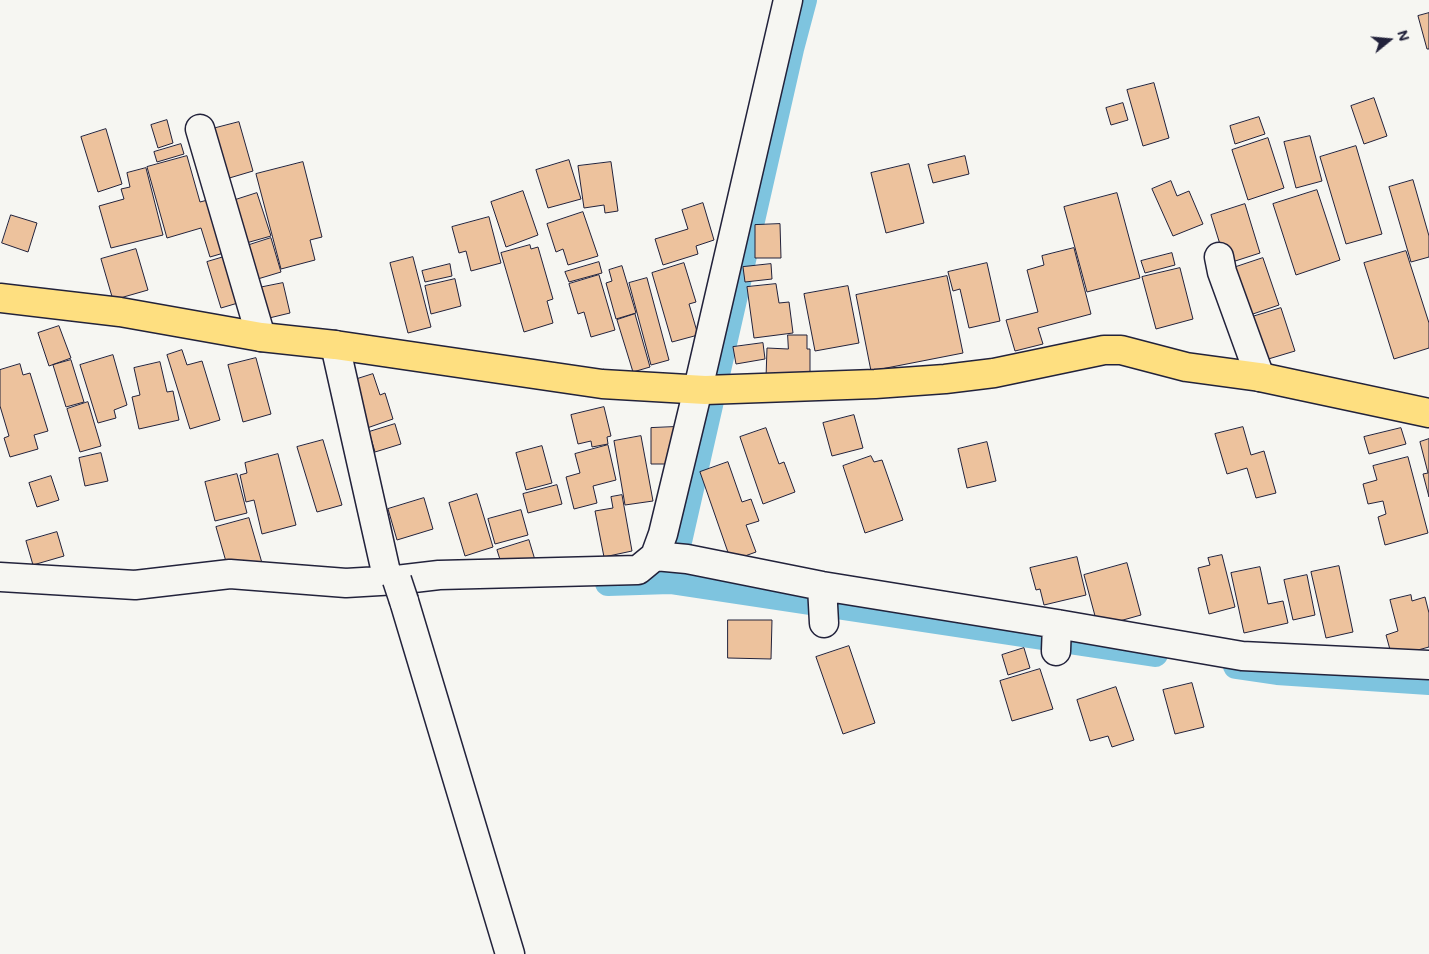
<!DOCTYPE html>
<html>
<head>
<meta charset="utf-8">
<style>
	body { margin:0 }
	#map { position:relative; width:1429px; height:954px; overflow:hidden; background:#f6f6f2; font-family:Mali,sans-serif }
	canvas { display:block }
	.north { position:absolute; left:1364px; top:15px; width:50px; height:50px; -webkit-text-stroke:4px #f6f6f2; paint-order:stroke; rotate:73deg; font-size:14px; font-weight:700; line-height:20px; text-align:center; color:#22223b }
	.north::after { content:''; display:block; margin:auto; width:18px; height:22px; background:#22223b; clip-path:polygon(50% 0,100% 100%,50% 72%,0 100%) }
</style>
</head>
<body>
<div id="map">
<canvas width="1429" height="954"></canvas>
<div class="north">N</div>
</div>
<script>
const ctx = document.querySelector('canvas').getContext('2d');
ctx.lineJoin = 'round';
function stroke(path, color, width, dash) {
  ctx.strokeStyle = color;
  ctx.lineWidth = width;
  ctx.lineCap = dash ? 'butt' : 'round';
  ctx.setLineDash(dash || []);
  ctx.stroke(path);
}
function paint(path, color) {
  ctx.fillStyle = color;
  ctx.fill(path, 'evenodd');
}
stroke(new Path2D(`
	M 670,581 L 1155,654
	M 608,583 L 670,581 L 791,49 L 804,0
	M 1236,666 L 1277,672 L 1429,682`), '#7ec4df', 26);
const building = new Path2D(`
	M 1429,13 L 1429,49 L 1427,49 L 1418,16 Z
	M 1154,83 L 1169,138 L 1143,146 L 1127,90 Z
	M 1374,98 L 1387,136 L 1364,144 L 1351,106 Z
	M 1123,103 L 1128,120 L 1111,125 L 1106,108 Z
	M 1259,117 L 1265,134 L 1235,144 L 1230,126 Z
	M 167,120 L 173,143 L 158,148 L 151,125 Z
	M 239,122 L 253,171 L 226,179 L 212,129 Z
	M 106,129 L 122,184 L 98,192 L 81,137 Z
	M 1310,136 L 1322,181 L 1296,188 L 1284,142 Z
	M 1268,138 L 1284,188 L 1248,200 L 1232,150 Z
	M 181,144 L 184,154 L 157,162 L 154,152 Z
	M 1356,146 L 1382,234 L 1346,244 L 1320,157 Z
	M 187,156 L 200,202 L 219,197 L 234,250 L 210,257 L 201,228 L 167,238 L 147,167 Z
	M 965,156 L 969,174 L 933,183 L 928,165 Z
	M 569,160 L 581,199 L 548,208 L 536,170 Z
	M 303,162 L 322,237 L 310,240 L 315,260 L 281,269 L 256,174 Z
	M 611,162 L 618,211 L 605,213 L 604,205 L 584,208 L 578,166 Z
	M 909,164 L 924,223 L 886,233 L 871,173 Z
	M 146,168 L 163,235 L 111,248 L 99,206 L 124,199 L 121,189 L 130,187 L 127,173 Z
	M 1413,180 L 1429,236 L 1429,257 L 1411,262 L 1389,187 Z
	M 1171,181 L 1177,196 L 1189,191 L 1203,224 L 1173,236 L 1152,189 Z
	M 1317,190 L 1340,260 L 1296,275 L 1273,204 Z
	M 523,191 L 538,235 L 506,247 L 491,202 Z
	M 257,193 L 271,236 L 239,245 L 226,203 Z
	M 1117,193 L 1140,278 L 1087,292 L 1064,207 Z
	M 703,203 L 714,240 L 696,246 L 698,254 L 663,265 L 655,239 L 688,229 L 682,210 Z
	M 1245,204 L 1260,253 L 1226,264 L 1211,215 Z
	M 583,212 L 598,256 L 568,265 L 563,249 L 556,252 L 547,224 Z
	M 11,215 L 37,223 L 28,252 L 2,243 Z
	M 489,217 L 501,263 L 471,271 L 466,251 L 459,253 L 452,227 Z
	M 780,224 L 781,258 L 755,258 L 755,225 Z
	M 271,238 L 281,272 L 251,281 L 240,248 Z
	M 530,245 L 531,249 L 538,247 L 553,299 L 547,301 L 553,323 L 524,332 L 501,253 Z
	M 1074,248 L 1091,314 L 1038,328 L 1043,344 L 1015,351 L 1006,320 L 1038,312 L 1027,270 L 1044,265 L 1042,256 Z
	M 136,249 L 148,290 L 113,300 L 101,259 Z
	M 1406,251 L 1429,323 L 1429,348 L 1394,359 L 1364,263 Z
	M 1172,253 L 1175,265 L 1145,273 L 1141,261 Z
	M 234,254 L 248,300 L 221,308 L 207,262 Z
	M 413,257 L 431,327 L 408,333 L 390,263 Z
	M 1263,258 L 1279,305 L 1250,315 L 1233,268 Z
	M 599,262 L 602,273 L 569,282 L 565,272 Z
	M 684,263 L 696,302 L 689,304 L 698,335 L 672,342 L 652,273 Z
	M 987,263 L 1000,321 L 969,328 L 960,289 L 953,291 L 948,272 Z
	M 450,264 L 452,276 L 425,282 L 422,271 Z
	M 771,264 L 772,279 L 745,282 L 743,267 Z
	M 622,266 L 636,313 L 616,319 L 606,283 L 612,281 L 609,270 Z
	M 1180,268 L 1193,319 L 1156,329 L 1142,277 Z
	M 599,275 L 615,330 L 591,337 L 584,312 L 578,314 L 569,284 Z
	M 947,276 L 963,353 L 871,371 L 856,295 Z
	M 647,278 L 669,360 L 651,365 L 629,283 Z
	M 455,279 L 461,306 L 431,314 L 425,286 Z
	M 283,283 L 290,313 L 265,319 L 258,288 Z
	M 776,284 L 779,303 L 789,302 L 793,333 L 754,338 L 747,287 Z
	M 848,286 L 859,343 L 815,351 L 804,294 Z
	M 1281,308 L 1295,351 L 1265,360 L 1252,317 Z
	M 635,314 L 650,367 L 633,372 L 617,320 Z
	M 59,326 L 71,358 L 49,366 L 38,333 Z
	M 788,335 L 807,335 L 807,349 L 810,349 L 810,379 L 766,378 L 767,348 L 788,349 Z
	M 763,343 L 765,359 L 736,364 L 733,347 Z
	M 182,350 L 187,365 L 202,361 L 220,420 L 190,429 L 167,355 Z
	M 113,355 L 127,405 L 114,410 L 116,418 L 98,423 L 80,365 Z
	M 256,358 L 271,414 L 243,422 L 228,365 Z
	M 71,360 L 84,402 L 66,407 L 53,365 Z
	M 160,362 L 167,392 L 173,391 L 179,420 L 139,429 L 132,397 L 140,395 L 134,368 Z
	M 20,364 L 23,375 L 30,373 L 48,431 L 34,435 L 38,449 L 10,457 L 4,438 L 9,436 L 0,406 L 0,370 Z
	M 373,374 L 380,395 L 385,393 L 393,419 L 367,428 L 351,381 Z
	M 88,402 L 101,446 L 80,452 L 67,409 Z
	M 604,407 L 611,436 L 607,437 L 608,444 L 592,447 L 591,441 L 578,444 L 571,415 Z
	M 854,415 L 863,448 L 832,456 L 823,423 Z
	M 395,424 L 401,444 L 375,452 L 369,432 Z
	M 674,427 L 674,464 L 651,464 L 651,428 Z
	M 1243,427 L 1251,455 L 1264,451 L 1276,493 L 1256,498 L 1247,468 L 1227,474 L 1215,434 Z
	M 766,428 L 779,464 L 784,462 L 795,492 L 763,504 L 740,437 Z
	M 1401,428 L 1406,444 L 1369,454 L 1364,437 Z
	M 641,436 L 653,501 L 625,505 L 614,441 Z
	M 1429,439 L 1429,497 L 1423,474 L 1428,473 L 1420,442 Z
	M 323,440 L 342,505 L 317,512 L 297,447 Z
	M 987,442 L 996,481 L 967,488 L 958,449 Z
	M 608,445 L 616,480 L 593,486 L 597,503 L 574,509 L 566,477 L 580,473 L 575,454 Z
	M 542,446 L 552,483 L 526,490 L 516,453 Z
	M 101,453 L 108,481 L 85,486 L 79,458 Z
	M 278,454 L 296,525 L 262,534 L 254,500 L 246,502 L 240,475 L 247,473 L 245,463 Z
	M 871,456 L 874,462 L 882,460 L 903,520 L 865,533 L 843,466 Z
	M 1408,457 L 1428,533 L 1385,545 L 1378,517 L 1386,514 L 1383,501 L 1368,504 L 1363,484 L 1377,480 L 1373,466 Z
	M 728,462 L 742,502 L 751,499 L 759,521 L 746,525 L 756,552 L 731,561 L 700,472 Z
	M 237,474 L 247,513 L 215,521 L 205,482 Z
	M 51,476 L 59,500 L 37,507 L 29,483 Z
	M 557,485 L 562,504 L 528,513 L 523,494 Z
	M 477,494 L 493,547 L 465,556 L 449,503 Z
	M 622,495 L 632,551 L 604,557 L 595,511 L 613,508 L 611,497 Z
	M 424,498 L 433,529 L 397,540 L 388,509 Z
	M 521,510 L 528,535 L 495,544 L 488,519 Z
	M 249,518 L 262,563 L 229,572 L 216,527 Z
	M 57,532 L 64,556 L 33,565 L 26,541 Z
	M 529,540 L 535,560 L 503,569 L 497,550 Z
	M 1222,555 L 1235,607 L 1209,614 L 1198,568 L 1210,565 L 1208,558 Z
	M 1077,557 L 1086,595 L 1044,605 L 1040,589 L 1036,590 L 1030,568 Z
	M 1127,563 L 1141,615 L 1098,627 L 1084,575 Z
	M 1339,566 L 1353,632 L 1326,638 L 1311,572 Z
	M 1260,567 L 1268,604 L 1283,601 L 1288,623 L 1244,633 L 1231,573 Z
	M 1307,575 L 1315,615 L 1293,620 L 1284,580 Z
	M 1411,595 L 1412,601 L 1425,597 L 1429,613 L 1429,647 L 1392,657 L 1386,635 L 1398,631 L 1390,600 Z
	M 728,620 L 772,620 L 771,659 L 728,658 Z
	M 849,646 L 875,723 L 843,734 L 816,657 Z
	M 1024,648 L 1030,668 L 1008,675 L 1002,655 Z
	M 1040,669 L 1053,709 L 1012,721 L 1000,681 Z
	M 1192,683 L 1204,727 L 1175,734 L 1163,690 Z
	M 1116,687 L 1134,740 L 1112,747 L 1108,736 L 1090,741 L 1077,700 Z`);
paint(building, '#edc29d');
stroke(building, '#22223b', 1);
const minor = new Path2D(`
	M 200,129 L 261,337
	M 1219,257 L 1222,272 L 1260,377
	M 335,345 L 388,581 L 439,575 L 638,570 L 655,556 L 663,534 L 698,389 L 788,0
	M 655,556 L 687,559 L 822,586 L 1057,624 L 1242,656 L 1429,665
	M 0,577 L 135,585 L 230,574 L 346,583 L 397,580
	M 822,586 L 824,623
	M 404,601 L 510,954
	M 1056,651 L 1057,624`);
const major = new Path2D(`
	M 0,298 L 120,312 L 261,337 L 335,345 L 602,384 L 705,390 L 875,384 L 945,379 L 994,373 L 1104,350 L 1121,350 L 1186,367 L 1260,377 L 1429,413`);
stroke(minor, '#22223b', 31);
stroke(major, '#22223b', 31);
stroke(minor, '#f6f6f2', 28);
stroke(major, '#fedf80', 28);
const minorBridge = new Path2D(`
	M 397,580 L 404,601`);
stroke(minorBridge, '#22223b', 31, []);
stroke(minorBridge, '#f6f6f2', 28);
</script>
</body>
</html>
